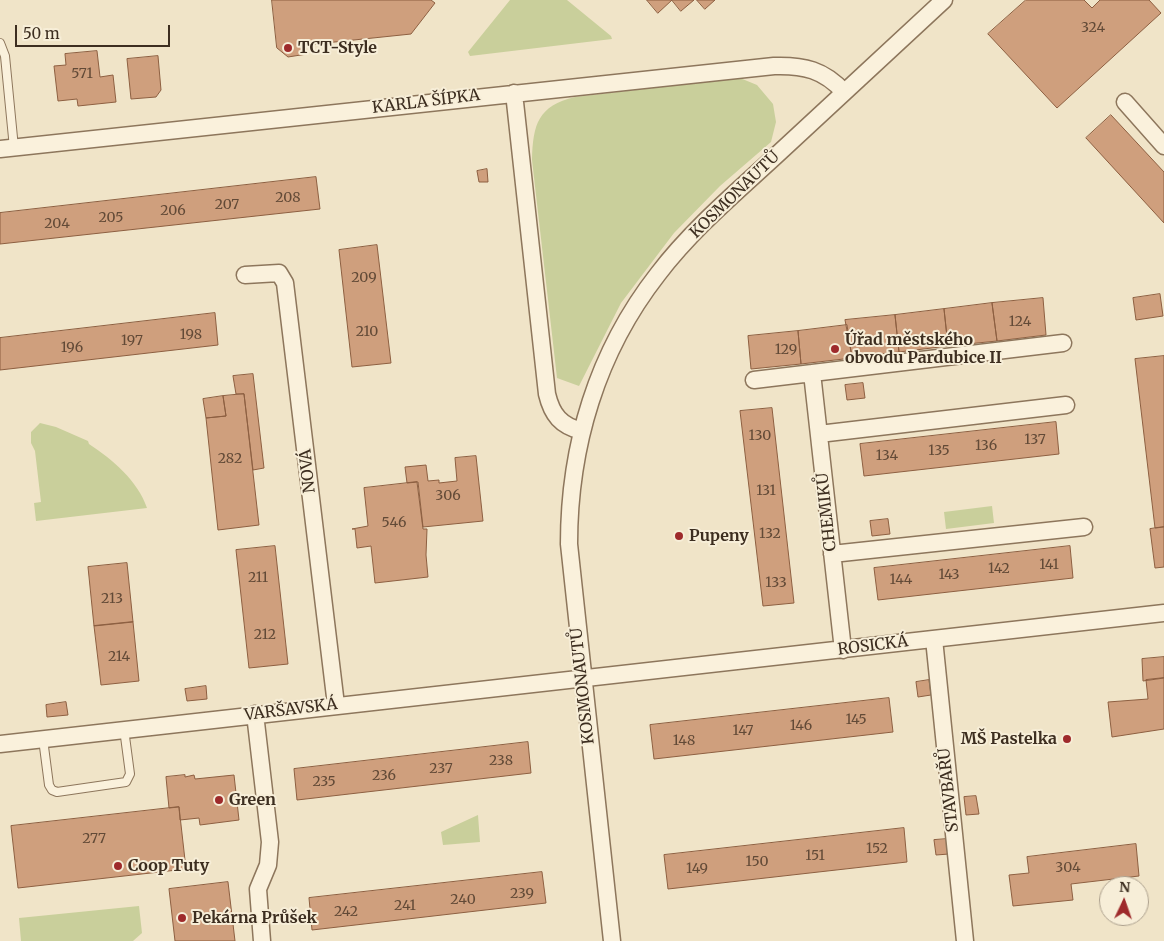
<!DOCTYPE html>
<html>
<head>
<meta charset="utf-8">
<style>
	body { margin:0 }
	#map { position:relative; width:1164px; height:941px; overflow:hidden; background:#f0e4c8; font-family:Merriweather,serif }
	canvas { display:block }
	.north { position:absolute; left:1099px; top:876px; width:50px; height:50px; box-sizing:border-box; background:#f7eed8; border:1px solid #ada18e; border-radius:50%; rotate:3deg; font-size:14px; font-weight:700; line-height:20px; text-align:center; color:#3d2e20 }
	.north::after { content:''; display:block; margin:auto; width:18px; height:22px; background:#9e2a2b; clip-path:polygon(50% 0,100% 100%,50% 72%,0 100%) }
	.scale { position:absolute; left:15px; top:25px; width:155px; height:22px; box-sizing:border-box; border:2px solid #3d2e20; border-top:0; padding-left:6px; font-size:15px; line-height:18px; white-space:nowrap; color:#3d2e20; -webkit-text-stroke:4px #f7eed8; paint-order:stroke }
</style>
</head>
<body>
<div id="map">
<canvas width="1164" height="941"></canvas>
<div class="north">N</div>
<div class="scale">50 m</div>
</div>
<script>
const ctx = document.querySelector('canvas').getContext('2d');
ctx.lineJoin = 'round';
function paint(path, color) {
  ctx.fillStyle = color;
  ctx.fill(path, 'evenodd');
}
function stroke(path, color, width, dash) {
  ctx.strokeStyle = color;
  ctx.lineWidth = width;
  ctx.lineCap = dash ? 'butt' : 'round';
  ctx.setLineDash(dash || []);
  ctx.stroke(path);
}
function drawText(font, color, halo, rows, align = 'center') {
  ctx.font = font + ' Merriweather,serif';
  ctx.lineWidth = 4;
  ctx.setLineDash([]);
  ctx.textBaseline = 'middle';
  ctx.strokeStyle = halo;
  ctx.fillStyle = color;
  for (const [text, x, y, turn = 0] of rows) {
    ctx.save();
    ctx.translate(x, y);
    ctx.rotate((+turn || 0) * Math.PI / 180);
    ctx.textAlign = isNaN(turn) ? turn : align;
    if (halo) ctx.strokeText(text, 0, 0);
    ctx.fillText(text, 0, 0);
    ctx.restore();
  }
}
paint(new Path2D(`
	M 510,0 L 567,0 L 611,36 L 612,39 L 470,56 L 468,52 Z
	M 740,78 L 757,85 L 773,104 L 776,122 L 771,142 L 720,186 L 674,233 L 621,303 L 579,386 L 557,378 L 532,160 C 533,124 538,106 575,97 Z
	M 40,423 L 56,427 L 88,441 L 89,444 C 112,459 138,481 147,508 L 36,521 L 34,503 L 41,502 L 35,451 L 31,443 L 31,432 Z
	M 992,506 L 994,523 L 946,529 L 944,512 Z
	M 478,815 L 480,842 L 443,845 L 441,832 Z
	M 139,906 L 142,933 L 133,941 L 21,941 L 19,918 Z`), '#c9cf9b');
const building = new Path2D(`
	M 272,0 L 431,0 L 435,3 L 411,34 L 306,45 L 307,54 L 288,57 L 277,48 Z
	M 647,0 L 672,0 L 658,13 Z
	M 672,0 L 694,0 L 681,11 Z
	M 697,0 L 715,0 L 705,9 Z
	M 1026,0 L 1084,0 L 1092,8 L 1100,0 L 1149,0 L 1161,13 L 1057,108 L 988,34 Z
	M 97,51 L 100,77 L 113,75 L 116,102 L 78,106 L 77,99 L 58,101 L 54,66 L 66,65 L 65,54 Z
	M 158,56 L 161,90 L 156,97 L 131,99 L 127,59 Z
	M 1111,115 L 1164,172 L 1164,223 L 1086,138 Z
	M 487,169 L 488,182 L 479,182 L 477,171 Z
	M 316,177 L 320,209 L 0,244 L 0,213 Z
	M 377,245 L 391,363 L 352,367 L 339,250 Z
	M 1160,294 L 1163,316 L 1136,320 L 1133,298 Z
	M 1043,298 L 1046,335 L 997,341 L 992,303 Z
	M 992,303 L 997,341 L 948,346 L 944,309 Z
	M 944,309 L 948,346 L 899,352 L 895,315 Z
	M 215,313 L 218,345 L 0,370 L 0,338 Z
	M 895,315 L 899,352 L 852,357 L 845,320 Z
	M 847,325 L 852,358 L 801,364 L 798,331 Z
	M 798,331 L 801,364 L 751,369 L 748,336 Z
	M 1164,356 L 1164,527 L 1155,528 L 1135,359 Z
	M 253,374 L 264,468 L 253,470 L 244,394 L 236,394 L 233,376 Z
	M 863,383 L 865,398 L 847,400 L 845,385 Z
	M 244,394 L 259,525 L 218,530 L 206,418 L 226,416 L 223,396 Z
	M 223,396 L 226,416 L 206,418 L 203,399 Z
	M 772,408 L 794,603 L 763,606 L 740,411 Z
	M 1056,422 L 1059,454 L 864,476 L 860,444 Z
	M 476,456 L 483,521 L 423,527 L 418,482 L 407,483 L 405,467 L 426,465 L 428,481 L 439,480 L 439,483 L 457,481 L 455,458 Z
	M 417,482 L 423,529 L 427,529 L 426,555 L 428,577 L 375,583 L 371,546 L 357,548 L 355,529 L 352,529 L 368,526 L 364,488 Z
	M 888,519 L 890,534 L 872,536 L 870,521 Z
	M 1164,527 L 1164,567 L 1155,568 L 1150,529 Z
	M 275,546 L 288,664 L 249,668 L 236,550 Z
	M 1070,546 L 1073,578 L 878,600 L 874,568 Z
	M 127,563 L 133,622 L 94,626 L 88,567 Z
	M 133,622 L 139,681 L 101,685 L 94,626 Z
	M 1164,657 L 1164,678 L 1143,681 L 1142,659 Z
	M 1164,678 L 1164,729 L 1112,737 L 1108,702 L 1148,699 L 1146,680 Z
	M 929,680 L 931,695 L 918,697 L 916,682 Z
	M 206,686 L 207,699 L 187,701 L 185,689 Z
	M 889,698 L 893,732 L 654,759 L 650,725 Z
	M 66,702 L 68,715 L 47,717 L 46,705 Z
	M 528,742 L 531,773 L 297,800 L 294,769 Z
	M 185,775 L 185,777 L 194,775 L 195,779 L 234,775 L 239,820 L 200,825 L 199,818 L 180,820 L 179,807 L 169,808 L 166,777 Z
	M 976,796 L 979,814 L 966,815 L 964,797 Z
	M 179,807 L 186,869 L 18,888 L 11,826 Z
	M 904,828 L 907,862 L 668,889 L 664,855 Z
	M 947,839 L 949,854 L 936,855 L 934,840 Z
	M 1136,844 L 1139,876 L 1071,884 L 1073,900 L 1013,906 L 1009,875 L 1029,873 L 1027,857 Z
	M 542,872 L 546,903 L 312,930 L 309,898 Z
	M 228,882 L 235,941 L 175,941 L 169,889 Z`);
paint(building, '#cf9f7d');
stroke(building, '#8d5f41', 1);
const lane = new Path2D(`
	M 0,43 L 5,56 L 14,148
	M 43,739 L 49,785 L 52,790 L 57,792 L 126,782 L 130,774 L 124,729`);
const street = new Path2D(`
	M 514,93 L 547,394 C 552,415 561,426 582,431
	M 1125,102 L 1164,146
	M 0,149 L 774,66 C 804,65 824,70 844,92
	M 245,275 L 279,273 L 285,283 L 336,705
	M 812,373 L 843,650
	M 754,380 L 1063,343
	M 819,434 L 1066,405
	M 832,554 L 1084,527
	M 934,639 L 965,941
	M 255,714 L 270,842 L 268,865 L 258,889 L 262,941
	M 0,744 L 1164,613
	M 612,941 L 569,544 C 569,446 597,352 658,274 C 693,228 739,190 781,151 C 835,101 890,50 944,0`);
stroke(lane, '#8d765c', 10);
stroke(street, '#8d765c', 19);
stroke(lane, '#faf1dc', 8);
stroke(street, '#faf1dc', 16);
for (const [x, y, r, color] of [
	[288,48,5,"#9e2a2b"],
	[835,349,5,"#9e2a2b"],
	[679,536,5,"#9e2a2b"],
	[1067,739,5,"#9e2a2b"],
	[219,800,5,"#9e2a2b"],
	[118,866,5,"#9e2a2b"],
	[182,918,5,"#9e2a2b"]
]) {
  const dot = new Path2D();
  dot.arc(x, y, r, 0, 2 * Math.PI);
  ctx.fillStyle = color;
  ctx.fill(dot);
  stroke(dot, '#f7eed8', 2);
}
drawText('14px', '#624a37', null, [
	["324",1093,28],
	["571",82,74],
	["208",288,198],
	["207",227,205],
	["206",173,211],
	["205",111,218],
	["204",57,224],
	["209",364,278],
	["124",1020,322],
	["210",367,332],
	["198",191,335],
	["197",132,341],
	["196",72,348],
	["129",786,350],
	["130",760,436],
	["137",1035,440],
	["136",986,446],
	["135",939,451],
	["134",887,456],
	["282",230,459],
	["131",766,491],
	["306",448,496],
	["546",394,523],
	["132",770,534],
	["141",1049,565],
	["142",999,569],
	["143",949,575],
	["211",258,578],
	["144",901,580],
	["133",776,583],
	["213",112,599],
	["212",265,635],
	["214",119,657],
	["145",856,720],
	["146",801,726],
	["147",743,731],
	["148",684,741],
	["238",501,761],
	["237",441,769],
	["236",384,776],
	["235",324,782],
	["277",94,839],
	["152",877,849],
	["151",815,856],
	["150",757,862],
	["304",1068,868],
	["149",697,869],
	["239",522,894],
	["240",463,900],
	["241",405,906],
	["242",346,912]
]);
drawText('bold 16px', '#3d2e20', '#f7eed8', [
	["TCT-Style",298,48],
	["Úřad městského",845,340],
	["obvodu Pardubice II",845,358],
	["Pupeny",689,536],
	["MŠ Pastelka",1057,739,"right"],
	["Green",229,800],
	["Coop Tuty",128,866],
	["Pekárna Průšek",192,918]
], 'left');
drawText('16px', '#3d2e20', '#f7eed8', [
	["KARLA ŠÍPKA",426,102,-7],
	["KOSMONAUTŮ",735,195,-44],
	["NOVÁ",308,471,-96],
	["CHEMIKŮ",827,512,-96],
	["ROSICKÁ",873,646,-7],
	["KOSMONAUTŮ",583,686,-96],
	["VARŠAVSKÁ",291,710,-7],
	["STAVBAŘŮ",949,790,-96]
]);
</script>
</body>
</html>
